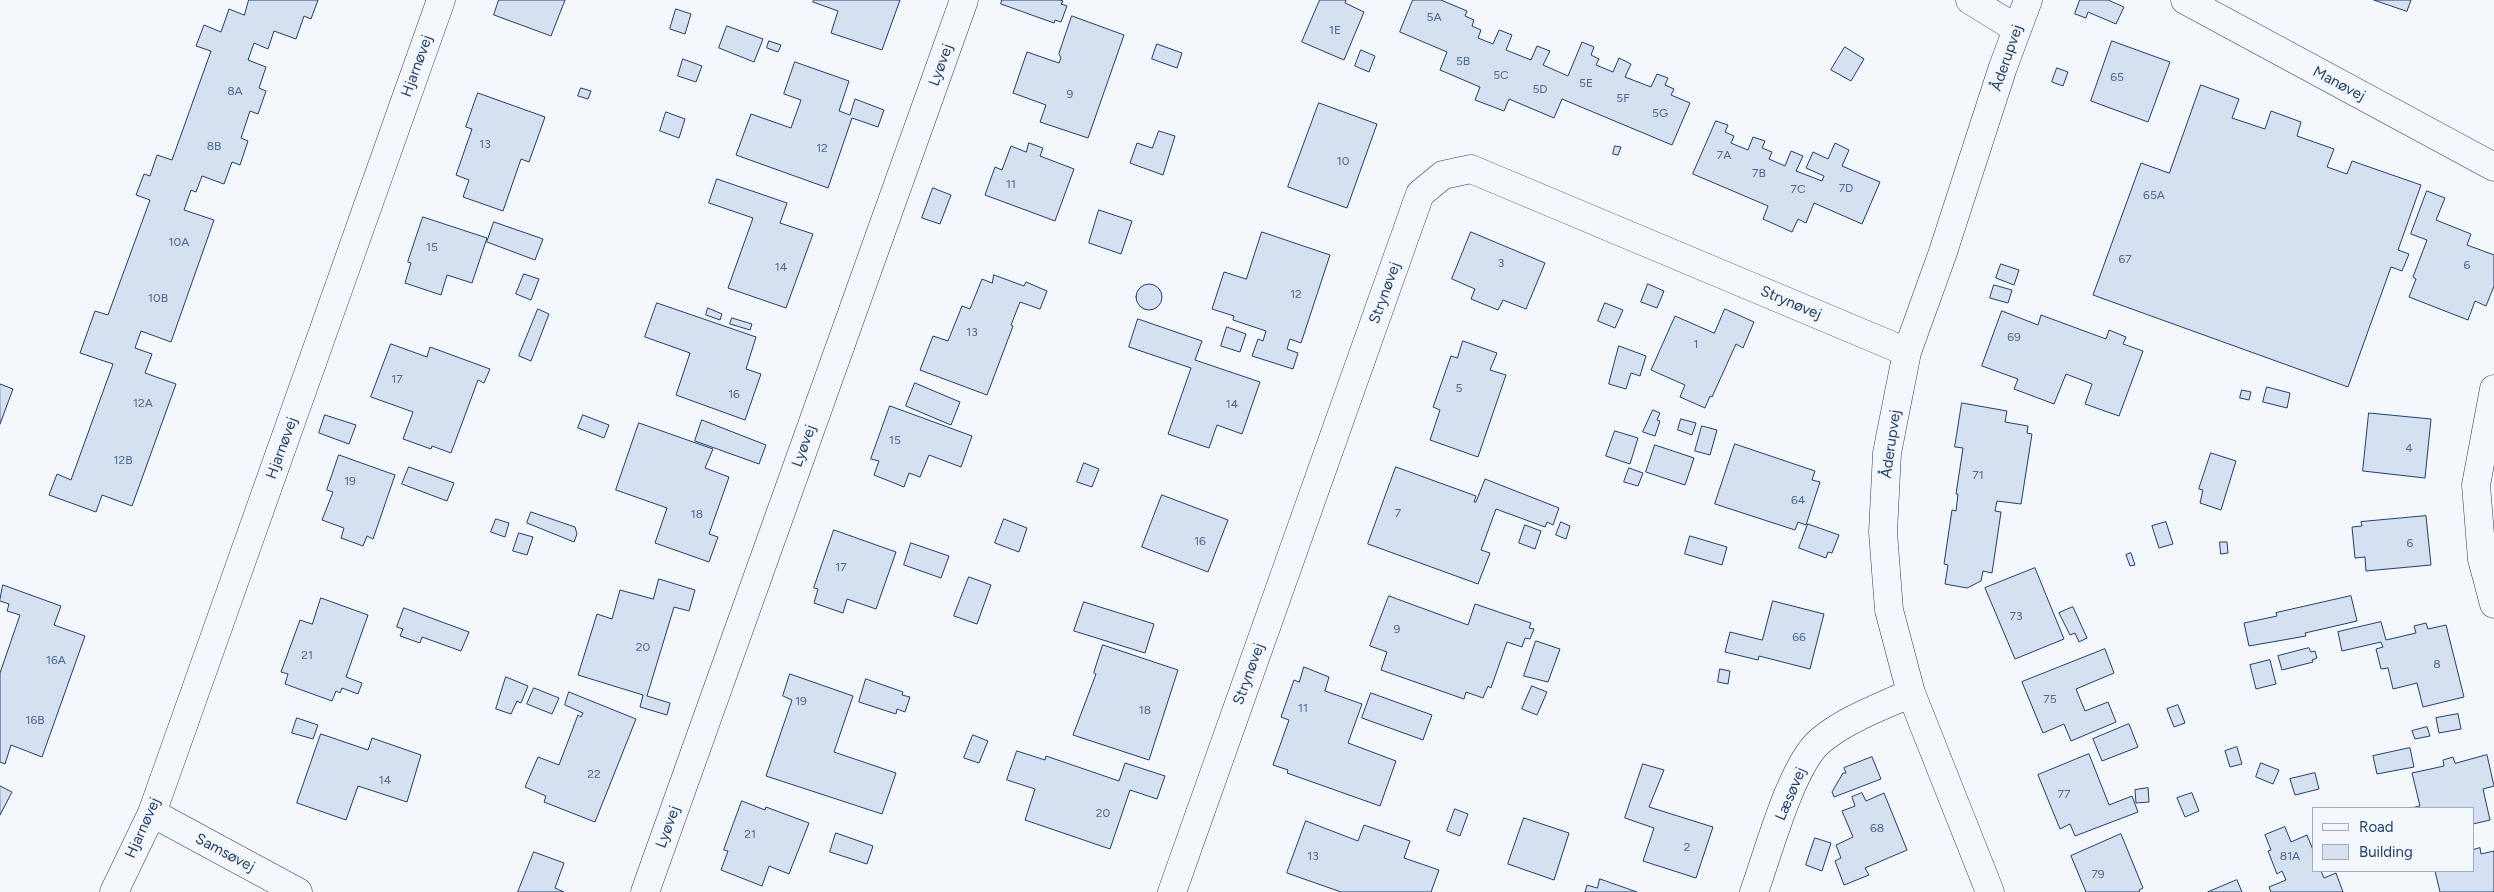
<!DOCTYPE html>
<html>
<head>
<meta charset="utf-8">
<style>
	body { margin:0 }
	#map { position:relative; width:2494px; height:892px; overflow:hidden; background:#f4f7fb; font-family:Figtree,sans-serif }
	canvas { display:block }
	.legend { position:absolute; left:2312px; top:807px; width:162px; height:65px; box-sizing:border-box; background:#f4f7fb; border:1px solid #9eadc5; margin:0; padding:6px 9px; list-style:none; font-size:15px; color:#1d3f73 }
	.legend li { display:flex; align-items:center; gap:10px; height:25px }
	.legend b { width:25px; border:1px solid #9eadc5 }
</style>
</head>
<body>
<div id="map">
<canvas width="2494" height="892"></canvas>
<ul class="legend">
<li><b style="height:6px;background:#f4f7fb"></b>Road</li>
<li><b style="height:14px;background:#d5e0f0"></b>Building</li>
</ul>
</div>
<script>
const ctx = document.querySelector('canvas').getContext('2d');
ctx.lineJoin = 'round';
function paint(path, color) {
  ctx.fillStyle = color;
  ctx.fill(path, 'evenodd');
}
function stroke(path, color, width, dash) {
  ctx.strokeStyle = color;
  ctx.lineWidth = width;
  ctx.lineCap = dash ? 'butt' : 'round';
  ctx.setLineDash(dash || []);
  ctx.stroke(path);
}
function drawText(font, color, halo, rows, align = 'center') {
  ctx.font = font + ' Figtree,sans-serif';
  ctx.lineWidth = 4;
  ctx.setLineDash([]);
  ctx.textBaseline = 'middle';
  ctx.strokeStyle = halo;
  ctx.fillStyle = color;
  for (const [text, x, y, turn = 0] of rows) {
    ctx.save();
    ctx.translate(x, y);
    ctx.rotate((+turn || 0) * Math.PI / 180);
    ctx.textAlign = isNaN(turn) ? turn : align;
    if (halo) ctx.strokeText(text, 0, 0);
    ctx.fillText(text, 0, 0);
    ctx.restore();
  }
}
const building = new Path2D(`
	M 249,0 L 318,0 L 311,19 L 304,16 L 296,39 L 274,31 L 268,49 L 254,43 L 248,60 L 266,67 L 259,88 L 266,91 L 258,114 L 250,111 L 241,138 L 248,141 L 240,165 L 232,162 L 224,184 L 202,176 L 196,192 L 191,190 L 184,210 L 214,220 L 171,342 L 141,331 L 135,348 L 152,354 L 145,373 L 176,384 L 132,506 L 102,495 L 96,512 L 49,495 L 57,474 L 71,480 L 113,364 L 80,353 L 95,311 L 108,315 L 150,200 L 136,195 L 144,174 L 150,176 L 157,155 L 172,160 L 211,51 L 196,46 L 204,25 L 221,32 L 229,9 L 244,15 Z
	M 499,0 L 565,0 L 551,36 L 494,15 Z
	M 814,0 L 900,0 L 882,50 L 831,33 L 838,11 L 813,2 Z
	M 1002,0 L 1060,0 L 1063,1 L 1061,4 L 1067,6 L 1061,22 L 1055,20 L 1054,23 L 1001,4 Z
	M 1320,0 L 1346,0 L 1345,3 L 1364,12 L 1344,60 L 1302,42 Z
	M 1413,0 L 1441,0 L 1467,11 L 1465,16 L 1474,20 L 1472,26 L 1481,30 L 1478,38 L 1493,44 L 1499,30 L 1502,31 L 1512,35 L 1506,50 L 1531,60 L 1537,46 L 1550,51 L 1543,65 L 1568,76 L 1582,42 L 1594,47 L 1591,55 L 1599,59 L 1596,65 L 1613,72 L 1619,58 L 1631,64 L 1625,77 L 1651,87 L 1657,74 L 1668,78 L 1665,85 L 1674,89 L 1671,95 L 1690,103 L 1672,145 L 1562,99 L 1554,118 L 1509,99 L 1504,111 L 1475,100 L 1480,87 L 1440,70 L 1447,52 L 1400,32 Z
	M 2080,0 L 2108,0 L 2124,7 L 2116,24 L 2088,12 L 2086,18 L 2075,14 Z
	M 2374,0 L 2411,0 L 2407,11 Z
	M 676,9 L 691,14 L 685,34 L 670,29 Z
	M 1072,16 L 1124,35 L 1088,138 L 1040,122 L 1046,105 L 1013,93 L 1027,52 L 1059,63 L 1061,58 L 1059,54 Z
	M 727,26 L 763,39 L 754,62 L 719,48 Z
	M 769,41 L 781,45 L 778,52 L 767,48 Z
	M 2112,41 L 2170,62 L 2148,122 L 2091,101 Z
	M 1157,44 L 1182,53 L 1177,68 L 1152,59 Z
	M 1845,47 L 1864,59 L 1851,81 L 1831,70 Z
	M 1361,50 L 1375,56 L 1369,72 L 1355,66 Z
	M 683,59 L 702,66 L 696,82 L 678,76 Z
	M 795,62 L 849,81 L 839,111 L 850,115 L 855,99 L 884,110 L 878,127 L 852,118 L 828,188 L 736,155 L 751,114 L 791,128 L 801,100 L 784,94 Z
	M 2057,68 L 2068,72 L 2063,86 L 2052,82 Z
	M 2201,85 L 2239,99 L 2232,118 L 2265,129 L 2271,111 L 2301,122 L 2297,136 L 2334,149 L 2327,167 L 2347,174 L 2352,161 L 2421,185 L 2398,250 L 2409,254 L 2402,271 L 2391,267 L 2348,387 L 2093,295 L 2141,163 L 2169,173 Z
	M 581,88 L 591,91 L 588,99 L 578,96 Z
	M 478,93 L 545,117 L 529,162 L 521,159 L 503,211 L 463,197 L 469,180 L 456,175 L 472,129 L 466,127 Z
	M 1319,103 L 1377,124 L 1347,208 L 1288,187 Z
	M 666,112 L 685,119 L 679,138 L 660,131 Z
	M 1716,121 L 1728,125 L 1725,132 L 1734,136 L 1731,143 L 1748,150 L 1753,137 L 1765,141 L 1762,148 L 1772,152 L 1769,159 L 1785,166 L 1791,151 L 1803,156 L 1796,171 L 1822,181 L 1824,176 L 1806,168 L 1813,152 L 1828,159 L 1835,143 L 1849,150 L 1842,166 L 1880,182 L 1862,224 L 1814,203 L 1806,223 L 1798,219 L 1792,232 L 1763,219 L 1768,206 L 1693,174 Z
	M 1159,131 L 1175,136 L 1163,175 L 1130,163 L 1137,143 L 1152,148 Z
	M 1029,143 L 1043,148 L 1040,156 L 1074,169 L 1055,221 L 985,195 L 995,167 L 1002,170 L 1011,146 L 1026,152 Z
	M 1615,146 L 1621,147 L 1618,155 L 1613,154 Z
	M 717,179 L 787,203 L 780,223 L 813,234 L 786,308 L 728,288 L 753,218 L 709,203 Z
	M 933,188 L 951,195 L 940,224 L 922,218 Z
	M 2427,191 L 2445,198 L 2436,220 L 2471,234 L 2467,245 L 2494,255 L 2494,286 L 2486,306 L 2475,301 L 2468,320 L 2409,297 L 2416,279 L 2413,277 L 2427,240 L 2411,234 Z
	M 1099,210 L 1132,221 L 1121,254 L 1089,243 Z
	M 423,217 L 487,238 L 472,283 L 447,275 L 441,295 L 405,283 L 411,263 L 408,262 Z
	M 494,222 L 543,239 L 535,260 L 487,242 Z
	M 1262,232 L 1330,255 L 1301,343 L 1290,339 L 1287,349 L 1298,353 L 1293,369 L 1252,356 L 1258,339 L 1263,341 L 1266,331 L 1233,320 L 1234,316 L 1212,309 L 1224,272 L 1246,279 Z
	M 1471,232 L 1545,263 L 1526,309 L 1503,300 L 1498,310 L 1471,299 L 1475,289 L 1452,279 Z
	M 2001,264 L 2019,270 L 2014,285 L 1996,278 Z
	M 524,274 L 539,279 L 531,300 L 516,294 Z
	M 994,275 L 1024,286 L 1026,282 L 1047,291 L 1040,309 L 1020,302 L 1011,325 L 1013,326 L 987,395 L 920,370 L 933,336 L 948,341 L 962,306 L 970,309 L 982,279 L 992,283 Z
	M 1648,284 L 1664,291 L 1657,308 L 1641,302 Z
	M1136 297a13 13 0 1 1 26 0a13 13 0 1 1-26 0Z
	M 1994,285 L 2012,290 L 2008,303 L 1990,298 Z
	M 657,303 L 756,337 L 746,369 L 761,374 L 745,420 L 676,395 L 690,353 L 645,337 Z
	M 1605,303 L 1623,310 L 1615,328 L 1598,321 Z
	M 708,308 L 722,314 L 720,320 L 706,315 Z
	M 538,309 L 549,314 L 531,361 L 519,356 Z
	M 1725,309 L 1754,322 L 1743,348 L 1736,344 L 1712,397 L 1710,396 L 1705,408 L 1680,397 L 1685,385 L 1651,370 L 1675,316 L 1714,333 Z
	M 2002,311 L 2038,325 L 2041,315 L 2106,339 L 2109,330 L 2126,337 L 2123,344 L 2143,351 L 2119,416 L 2085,404 L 2092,384 L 2066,374 L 2054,404 L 2014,389 L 2018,379 L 1982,366 Z
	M 732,318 L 752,324 L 750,330 L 730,324 Z
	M 1138,319 L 1202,341 L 1195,360 L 1260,382 L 1242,434 L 1217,425 L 1209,448 L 1168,434 L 1191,368 L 1129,347 Z
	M 1227,327 L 1246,334 L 1240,352 L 1221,346 Z
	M 1463,341 L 1497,353 L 1490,370 L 1506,375 L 1478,457 L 1430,440 L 1440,410 L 1433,407 L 1451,356 L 1457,358 Z
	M 391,344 L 427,357 L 430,347 L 490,369 L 484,383 L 478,380 L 451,453 L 432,446 L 431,449 L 403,439 L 413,412 L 371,397 Z
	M 1619,346 L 1646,356 L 1640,376 L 1631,373 L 1626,389 L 1609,384 Z
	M 915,383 L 960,402 L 951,425 L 906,406 Z
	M 0,384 L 13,389 L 0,424 Z
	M 2267,387 L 2290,393 L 2287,408 L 2263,402 Z
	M 2242,390 L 2251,392 L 2249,400 L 2240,398 Z
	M 1962,403 L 2007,411 L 2005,422 L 2028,426 L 2027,433 L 2032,434 L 2021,504 L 1997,501 L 1995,511 L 2001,512 L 1992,573 L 1983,571 L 1981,581 L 1967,588 L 1945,584 L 1948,565 L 1944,564 L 1952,510 L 1956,511 L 1958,494 L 1956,494 L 1963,448 L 1955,447 Z
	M 890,406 L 972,436 L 961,467 L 929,455 L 920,477 L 909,473 L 904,487 L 874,475 L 879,461 L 871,459 Z
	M 1653,410 L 1660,413 L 1657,420 L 1660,421 L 1655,436 L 1643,432 Z
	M 2369,413 L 2431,419 L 2425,478 L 2363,471 Z
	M 325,415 L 356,425 L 349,444 L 319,433 Z
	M 583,415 L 609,425 L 604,438 L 578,428 Z
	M 1681,419 L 1696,423 L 1692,435 L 1678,430 Z
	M 702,420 L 766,445 L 759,464 L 695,441 Z
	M 639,423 L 713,449 L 705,468 L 729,477 L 709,534 L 718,537 L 709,562 L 655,543 L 667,508 L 616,490 Z
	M 1702,426 L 1717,430 L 1710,455 L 1695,451 Z
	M 1615,431 L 1638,438 L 1630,464 L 1606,456 Z
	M 1735,444 L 1815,471 L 1812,480 L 1820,482 L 1806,525 L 1798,522 L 1795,530 L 1715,504 Z
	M 1655,445 L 1694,458 L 1685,485 L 1646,472 Z
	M 2211,453 L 2236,461 L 2221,510 L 2200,503 L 2203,490 L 2199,489 Z
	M 339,455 L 395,475 L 373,539 L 367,536 L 363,546 L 341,538 L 344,528 L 322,520 L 333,492 L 327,490 Z
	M 1084,463 L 1099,469 L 1092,487 L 1077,482 Z
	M 409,467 L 454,483 L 447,501 L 402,484 Z
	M 1396,467 L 1476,496 L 1474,502 L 1476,502 L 1485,479 L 1559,508 L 1553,525 L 1547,522 L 1545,527 L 1496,509 L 1481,550 L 1490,553 L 1478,584 L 1368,544 Z
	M 1629,468 L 1643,473 L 1638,486 L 1624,482 Z
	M 1162,495 L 1228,520 L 1208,572 L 1142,547 Z
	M 531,512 L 575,527 L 577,534 L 574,542 L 527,523 Z
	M 2426,516 L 2431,565 L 2366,571 L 2365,557 L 2355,558 L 2352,527 L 2362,526 L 2361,522 Z
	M 496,519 L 509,523 L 505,537 L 491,532 Z
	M 1004,519 L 1027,528 L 1019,552 L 995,543 Z
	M 1561,522 L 1570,526 L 1566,539 L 1556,535 Z
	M 2166,522 L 2173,544 L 2159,548 L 2152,526 Z
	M 1808,524 L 1839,535 L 1832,553 L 1828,552 L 1826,558 L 1799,548 Z
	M 1525,525 L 1541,531 L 1535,549 L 1519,543 Z
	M 834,530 L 896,552 L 876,609 L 847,599 L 843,613 L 814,603 L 818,589 L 814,588 Z
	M 519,533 L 533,537 L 527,555 L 513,551 Z
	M 1690,536 L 1727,547 L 1722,565 L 1685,554 Z
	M 2220,542 L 2227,542 L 2228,553 L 2221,554 Z
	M 911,543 L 949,556 L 941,578 L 904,565 Z
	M 2131,553 L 2135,565 L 2130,566 L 2126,555 Z
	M 2035,568 L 2064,639 L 2015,659 L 1985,588 Z
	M 969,577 L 991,585 L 977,624 L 954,616 Z
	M 659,579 L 695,590 L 689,611 L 674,607 L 647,696 L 670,703 L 667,715 L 640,707 L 643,695 L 578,675 L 597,614 L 612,619 L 620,590 L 653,599 Z
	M 3,585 L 61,606 L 54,625 L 85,636 L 42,757 L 11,745 L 5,764 L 0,762 L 0,673 L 20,615 L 7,611 L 9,604 L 0,601 Z
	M 1389,596 L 1468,625 L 1475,604 L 1531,623 L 1529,628 L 1534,629 L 1530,639 L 1525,638 L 1522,647 L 1507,642 L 1491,688 L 1488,686 L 1483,698 L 1466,692 L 1464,699 L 1381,670 L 1387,652 L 1370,646 Z
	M 2351,596 L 2357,621 L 2305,633 L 2306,636 L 2249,646 L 2244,623 L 2277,616 L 2276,613 Z
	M 321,598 L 368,615 L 346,677 L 362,683 L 358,694 L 342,688 L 340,693 L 336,691 L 332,701 L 285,684 L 288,674 L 281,672 L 300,620 L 312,624 Z
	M 1773,601 L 1824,614 L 1810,669 L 1759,656 L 1758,660 L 1725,652 L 1730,632 L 1762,640 Z
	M 1084,602 L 1154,624 L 1145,653 L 1074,631 Z
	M 2073,607 L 2087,638 L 2079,642 L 2075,633 L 2070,635 L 2059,613 Z
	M 404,608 L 469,632 L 461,651 L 422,637 L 420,643 L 400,636 L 403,629 L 397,627 Z
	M 2381,622 L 2386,640 L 2416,633 L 2414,626 L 2426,623 L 2428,629 L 2446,625 L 2464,697 L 2423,707 L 2417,683 L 2393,689 L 2388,668 L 2381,669 L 2376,649 L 2383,647 L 2381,642 L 2342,651 L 2338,632 Z
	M 1536,641 L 1560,649 L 1548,682 L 1524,676 Z
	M 1103,645 L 1178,670 L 1149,760 L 1073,735 L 1096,674 L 1094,673 Z
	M 2309,648 L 2311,652 L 2315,651 L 2317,658 L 2312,660 L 2313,662 L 2282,670 L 2278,656 Z
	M 2105,649 L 2114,673 L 2076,689 L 2085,711 L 2108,702 L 2116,722 L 2071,741 L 2064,724 L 2043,733 L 2022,682 Z
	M 2270,660 L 2276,684 L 2256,689 L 2250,665 Z
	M 1304,667 L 1329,677 L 1325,691 L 1362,704 L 1348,743 L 1396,761 L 1380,806 L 1287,773 L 1288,770 L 1273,765 L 1289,720 L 1281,717 L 1294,680 L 1299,682 Z
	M 1720,669 L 1730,671 L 1728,684 L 1718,682 Z
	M 790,674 L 853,696 L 834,752 L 896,773 L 882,814 L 766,776 L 792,700 L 783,696 Z
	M 506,677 L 528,686 L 521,703 L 517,701 L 511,714 L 496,709 Z
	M 866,679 L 903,692 L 902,695 L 910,697 L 905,712 L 897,709 L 896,714 L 859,702 Z
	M 1532,686 L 1547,692 L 1537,715 L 1522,709 Z
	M 534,688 L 559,698 L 552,714 L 527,704 Z
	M 569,692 L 636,719 L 595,822 L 544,802 L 546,796 L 525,787 L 538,757 L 559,765 L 578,715 L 581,717 L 583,713 L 565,705 Z
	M 1371,693 L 1432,715 L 1423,740 L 1362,718 Z
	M 2178,705 L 2185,723 L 2174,727 L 2167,709 Z
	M 2458,714 L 2461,729 L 2439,733 L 2436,718 Z
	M 297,718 L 318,725 L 313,739 L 292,733 Z
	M 2129,724 L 2138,747 L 2102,761 L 2093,739 Z
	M 2427,727 L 2430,736 L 2415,739 L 2412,731 Z
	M 321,734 L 368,750 L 372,738 L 421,755 L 407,802 L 358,786 L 346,820 L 297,803 Z
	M 973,735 L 988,741 L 979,763 L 964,758 Z
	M 2237,747 L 2242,764 L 2230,767 L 2225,751 Z
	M 2410,748 L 2414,767 L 2377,774 L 2373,756 Z
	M 1017,751 L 1045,760 L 1046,756 L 1119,781 L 1125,763 L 1165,776 L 1157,799 L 1130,790 L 1110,849 L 1025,820 L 1035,789 L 1007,780 Z
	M 2089,754 L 2109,805 L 2132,796 L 2138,812 L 2075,836 L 2070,824 L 2060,829 L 2038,775 Z
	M 2487,755 L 2494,786 L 2483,789 L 2490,820 L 2473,824 L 2473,808 L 2411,808 L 2420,806 L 2412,773 L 2444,766 L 2443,760 L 2453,757 L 2455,763 Z
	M 1872,757 L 1881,779 L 1834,797 L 1832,792 L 1843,773 L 1846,773 L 1844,768 Z
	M 2261,763 L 2279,770 L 2273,784 L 2256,777 Z
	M 1643,764 L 1664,770 L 1649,807 L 1713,827 L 1696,878 L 1643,861 L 1654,828 L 1625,818 Z
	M 2315,773 L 2319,789 L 2295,795 L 2290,779 Z
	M 0,786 L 12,792 L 0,815 Z
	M 2148,788 L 2149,802 L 2136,803 L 2135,790 Z
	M 1862,793 L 1866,801 L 1884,793 L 1907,850 L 1865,868 L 1869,875 L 1844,885 L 1835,861 L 1841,858 L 1836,845 L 1853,837 L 1842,811 L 1855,806 L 1852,797 Z
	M 2192,793 L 2199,811 L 2185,817 L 2177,798 Z
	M 742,801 L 765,810 L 766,807 L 809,823 L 789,874 L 769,866 L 762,886 L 721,870 L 728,851 L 724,850 Z
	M 1455,809 L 1468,814 L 1460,836 L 1447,831 Z
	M 1524,818 L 1569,833 L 1554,880 L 1508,864 Z
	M 1306,821 L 1358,841 L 1364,825 L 1410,841 L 1404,858 L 1439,870 L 1431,892 L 1341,892 L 1287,873 Z
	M 2285,827 L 2291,842 L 2307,835 L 2313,850 L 2313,871 L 2321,871 L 2324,878 L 2336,873 L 2343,892 L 2271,892 L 2269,887 L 2286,880 L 2282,871 L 2277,874 L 2268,851 L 2271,850 L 2265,835 Z
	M 836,833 L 873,846 L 867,864 L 830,852 Z
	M 2121,834 L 2143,888 L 2139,890 L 2140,892 L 2086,892 L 2071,856 Z
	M 1815,838 L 1831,843 L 1822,871 L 1806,865 Z
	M 2480,848 L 2481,854 L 2494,851 L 2494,892 L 2440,892 L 2435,871 L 2473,871 L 2473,850 Z
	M 534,852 L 564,863 L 555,888 L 564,892 L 518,892 Z
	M 1600,879 L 1637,892 L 1585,892 L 1587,885 L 1597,888 Z
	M 2237,880 L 2242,892 L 2208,892 Z`);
paint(building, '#d5e0f0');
stroke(building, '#1d3f73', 1);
const minor = new Path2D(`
	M 1970,0 L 2017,29
	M 2185,0 L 2494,167
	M 2494,389 L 2476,485 L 2482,559 L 2494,604
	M 152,813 L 298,892
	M 114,892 L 152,813 L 441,0
	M 645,892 L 964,0
	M 1172,892 L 1420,194 L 1443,175 L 1471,169 L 1907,352
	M 1754,892 C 1768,854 1791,766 1820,741 C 1846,719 1881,707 1911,693
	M 1990,892 L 1911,693 L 1889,610 L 1883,532 L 1887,453 L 1907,352 L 1942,255 L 2003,67 L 2028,0`);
stroke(minor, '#1d3f73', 29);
stroke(minor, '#f4f7fb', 28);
drawText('12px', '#4b6792', null, [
	["5A",1434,17],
	["1E",1335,30],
	["5B",1463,61],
	["5C",1501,75],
	["65",2117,77],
	["5E",1586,83],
	["5D",1540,89],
	["8A",235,91],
	["9",1070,94],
	["5F",1623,98],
	["5G",1660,113],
	["13",485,144],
	["8B",214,146],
	["12",822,148],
	["7A",1724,155],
	["10",1343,161],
	["7B",1759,173],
	["11",1011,184],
	["7D",1846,188],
	["7C",1798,189],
	["65A",2154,195],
	["10A",179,242],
	["15",432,247],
	["67",2125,259],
	["3",1501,263],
	["6",2467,265],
	["14",781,267],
	["12",1296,294],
	["10B",158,298],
	["13",972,332],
	["69",2014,337],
	["1",1696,344],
	["17",397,379],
	["5",1459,388],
	["16",734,394],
	["12A",143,403],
	["14",1232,404],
	["15",895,440],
	["4",2409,448],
	["12B",123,460],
	["71",1978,475],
	["19",350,481],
	["64",1798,500],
	["7",1398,513],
	["18",697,514],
	["16",1200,541],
	["6",2410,543],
	["17",841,567],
	["73",2016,616],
	["9",1397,629],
	["66",1799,637],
	["20",643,647],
	["21",307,655],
	["16A",56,660],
	["8",2437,664],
	["75",2050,699],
	["19",801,701],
	["11",1303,708],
	["18",1145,710],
	["16B",35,720],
	["22",594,774],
	["14",385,780],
	["77",2064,794],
	["20",1103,813],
	["68",1877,828],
	["21",750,834],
	["2",1687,847],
	["13",1313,856],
	["81A",2290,856],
	["79",2098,874]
]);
drawText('15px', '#1d3f73', '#f4f7fb', [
	["Åderupvej",2007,58,-71],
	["Lyøvej",941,65,-70],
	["Hjarnøvej",417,66,-70],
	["Manøvej",2339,84,28],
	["Strynøvej",1385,293,-70],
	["Strynøvej",1791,303,23],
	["Åderupvej",1891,444,-82],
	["Lyøvej",804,446,-70],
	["Hjarnøvej",282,448,-70],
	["Strynøvej",1249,674,-70],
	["Læsøvej",1791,794,-67],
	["Lyøvej",668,827,-70],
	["Hjarnøvej",143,828,-66],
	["Samsøvej",225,853,28]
]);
</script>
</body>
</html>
